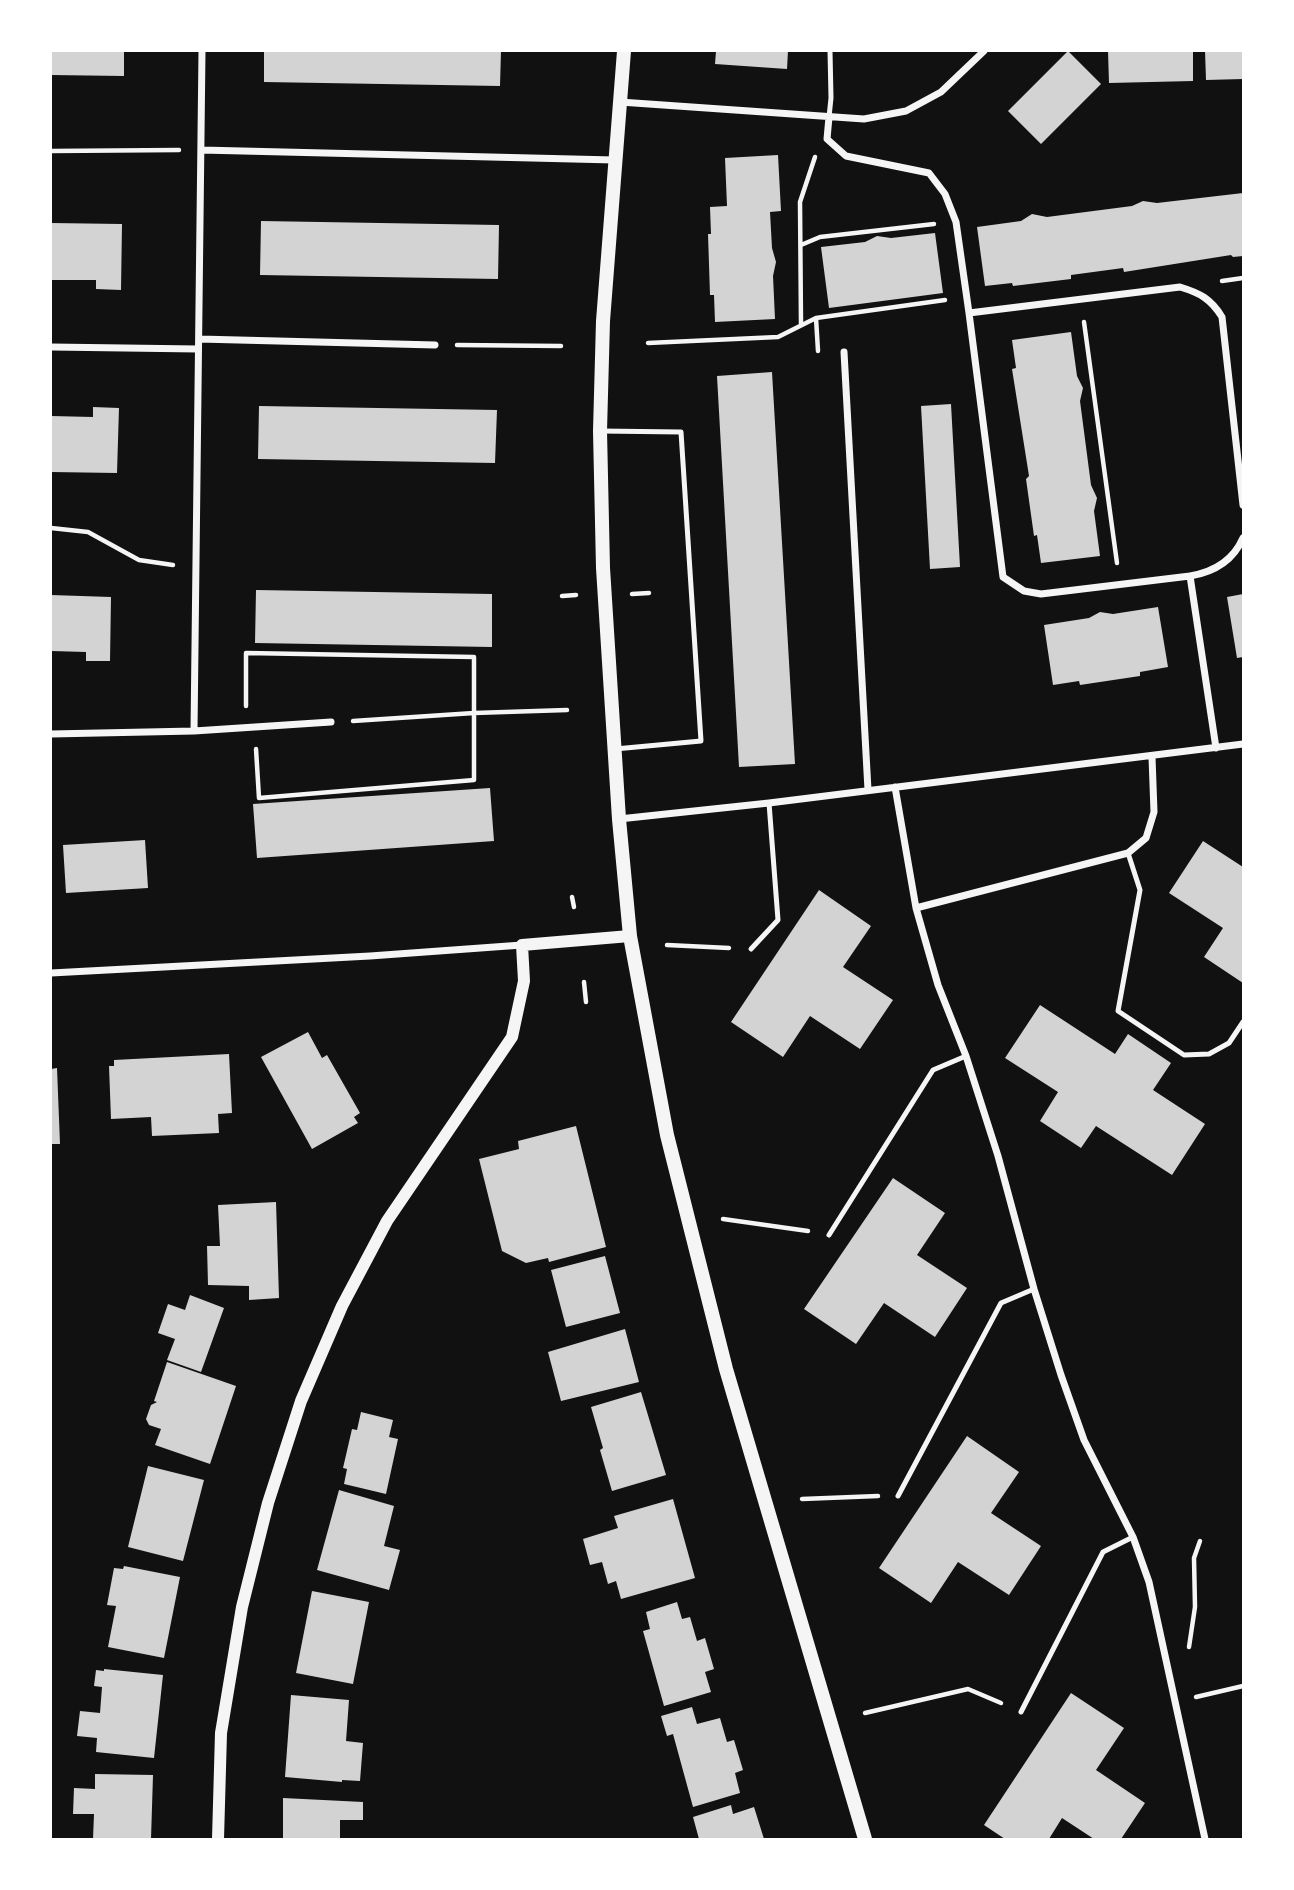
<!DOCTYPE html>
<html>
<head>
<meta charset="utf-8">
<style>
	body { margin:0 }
	#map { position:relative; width:1294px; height:1890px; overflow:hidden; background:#111; font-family:Arial,sans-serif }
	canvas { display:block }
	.frame { position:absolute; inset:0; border:52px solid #fff; pointer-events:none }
</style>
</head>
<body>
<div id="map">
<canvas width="1294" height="1890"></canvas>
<div class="frame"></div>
</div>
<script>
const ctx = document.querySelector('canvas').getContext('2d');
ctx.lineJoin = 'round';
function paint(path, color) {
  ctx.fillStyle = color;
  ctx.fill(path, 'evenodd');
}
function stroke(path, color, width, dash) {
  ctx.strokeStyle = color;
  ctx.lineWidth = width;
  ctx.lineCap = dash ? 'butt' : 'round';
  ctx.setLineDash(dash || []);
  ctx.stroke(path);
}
paint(new Path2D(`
	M 51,51 L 124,51 L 124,76 L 51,75 Z
	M 264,51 L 501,51 L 500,86 L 264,82 Z
	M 716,51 L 788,51 L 787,69 L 715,64 Z
	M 1068,51 L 1101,84 L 1041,144 L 1008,111 Z
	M 1108,51 L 1193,51 L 1193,81 L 1109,83 Z
	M 1205,51 L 1243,51 L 1243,79 L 1206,80 Z
	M 778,155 L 781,211 L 770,212 L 772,248 L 776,262 L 773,276 L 775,319 L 715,322 L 714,295 L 710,295 L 708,234 L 711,234 L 710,207 L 727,206 L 725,158 Z
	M 1243,193 L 1243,256 L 1233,257 L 1231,255 L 1124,272 L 1123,268 L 1071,275 L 1071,279 L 1013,286 L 1012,283 L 985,286 L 977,227 L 1021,221 L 1032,214 L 1047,217 L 1132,206 L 1143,201 L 1157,203 Z
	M 261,221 L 499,225 L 498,279 L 260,275 Z
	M 51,223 L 122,224 L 121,290 L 96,289 L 96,280 L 51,280 Z
	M 935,233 L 943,293 L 829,308 L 821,247 L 865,242 L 877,236 L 891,238 Z
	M 1071,332 L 1077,376 L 1083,388 L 1080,401 L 1091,485 L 1097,498 L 1094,511 L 1100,556 L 1041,563 L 1037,535 L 1034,536 L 1026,479 L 1029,476 L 1012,369 L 1016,368 L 1012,340 Z
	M 772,372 L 795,764 L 739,767 L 717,376 Z
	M 951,404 L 960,567 L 930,569 L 921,406 Z
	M 259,406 L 497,410 L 495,463 L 258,459 Z
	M 93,407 L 119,408 L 117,473 L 51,472 L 51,416 L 93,417 Z
	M 256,590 L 492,594 L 492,647 L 255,643 Z
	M 1243,594 L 1243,657 L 1237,658 L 1227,597 Z
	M 51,595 L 111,597 L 110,661 L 86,661 L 86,652 L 51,651 Z
	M 1158,607 L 1168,667 L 1140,672 L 1140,676 L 1080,685 L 1079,681 L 1053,685 L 1044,625 L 1089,618 L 1100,612 L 1113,614 Z
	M 490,788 L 494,841 L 257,858 L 253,804 Z
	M 145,840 L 148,888 L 66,893 L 63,845 Z
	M 1203,841 L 1243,867 L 1243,983 L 1204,957 L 1223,928 L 1169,893 Z
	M 819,890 L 871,926 L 843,967 L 893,1000 L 860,1049 L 810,1016 L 783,1057 L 731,1022 Z
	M 1040,1005 L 1115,1054 L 1128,1034 L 1171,1063 L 1153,1090 L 1205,1124 L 1172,1175 L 1096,1126 L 1081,1148 L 1040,1121 L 1058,1092 L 1005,1058 Z
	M 308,1032 L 322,1058 L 327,1055 L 360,1113 L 354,1117 L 358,1123 L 312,1149 L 261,1057 Z
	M 229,1054 L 232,1113 L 218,1114 L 219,1133 L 152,1136 L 151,1117 L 111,1119 L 109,1066 L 114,1066 L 114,1060 Z
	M 57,1068 L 60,1144 L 51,1144 L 51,1069 Z
	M 576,1126 L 606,1247 L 549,1262 L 548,1258 L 526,1263 L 502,1251 L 479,1159 L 519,1149 L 518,1141 Z
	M 893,1178 L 945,1213 L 917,1255 L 967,1288 L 935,1337 L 884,1303 L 856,1344 L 804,1309 Z
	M 276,1202 L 279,1298 L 249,1300 L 249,1286 L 208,1285 L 207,1246 L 220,1246 L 218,1205 Z
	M 605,1256 L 620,1313 L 566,1327 L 551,1270 Z
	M 190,1295 L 224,1308 L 201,1372 L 167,1360 L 175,1339 L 158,1333 L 168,1304 L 185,1310 Z
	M 625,1329 L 639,1382 L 561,1401 L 548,1352 Z
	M 167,1362 L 236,1386 L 210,1464 L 155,1445 L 161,1429 L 149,1425 L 146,1419 L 151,1405 L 157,1402 L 154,1401 Z
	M 641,1392 L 666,1475 L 612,1491 L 600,1450 L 603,1448 L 591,1407 Z
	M 361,1412 L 393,1420 L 389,1437 L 398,1439 L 386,1494 L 344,1484 L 347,1469 L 343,1468 L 352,1429 L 357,1430 Z
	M 967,1436 L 1019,1472 L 991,1513 L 1041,1546 L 1009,1595 L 958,1562 L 931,1603 L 879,1568 Z
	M 148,1466 L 204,1480 L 183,1561 L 128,1547 Z
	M 339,1490 L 394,1506 L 384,1546 L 400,1550 L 389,1590 L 317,1570 Z
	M 673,1499 L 695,1578 L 621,1599 L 616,1581 L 608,1584 L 602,1562 L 590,1565 L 583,1539 L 618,1528 L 614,1516 Z
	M 124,1566 L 180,1577 L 164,1658 L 108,1647 L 116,1606 L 107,1605 L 114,1568 L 123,1569 Z
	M 312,1591 L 369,1602 L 353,1684 L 296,1673 Z
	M 677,1602 L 682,1619 L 690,1617 L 697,1641 L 705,1638 L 714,1669 L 705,1672 L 711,1692 L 664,1706 L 643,1631 L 650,1629 L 646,1612 Z
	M 104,1669 L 163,1675 L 154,1758 L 96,1752 L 97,1738 L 77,1736 L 80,1711 L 100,1713 L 102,1687 L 94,1686 L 96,1670 L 104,1671 Z
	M 1071,1693 L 1124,1728 L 1096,1770 L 1145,1803 L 1121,1839 L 1094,1839 L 1062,1818 L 1049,1839 L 1005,1839 L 984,1825 Z
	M 291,1695 L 349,1700 L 346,1741 L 363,1743 L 360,1781 L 342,1780 L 342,1782 L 285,1777 Z
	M 692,1707 L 697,1724 L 720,1718 L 727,1742 L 734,1740 L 743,1770 L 735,1773 L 740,1793 L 693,1807 L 673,1734 L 667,1736 L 661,1716 Z
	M 95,1774 L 153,1775 L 151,1839 L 93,1839 L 94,1814 L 73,1814 L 74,1788 L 95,1789 Z
	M 283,1798 L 363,1802 L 363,1820 L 340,1820 L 340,1839 L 283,1839 Z
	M 731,1805 L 733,1814 L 754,1807 L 764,1839 L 699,1839 L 693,1817 Z`), '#d3d3d3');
stroke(new Path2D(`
	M 51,151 L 179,150
	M 801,245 L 820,237 L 934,224
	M 1222,281 L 1243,278
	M 816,318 L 818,351
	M 1084,322 L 1117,563
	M 801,325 L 800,202 L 815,157
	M 648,343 L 778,337 L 816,318 L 945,300
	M 457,345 L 561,346
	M 51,528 L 88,532 L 139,560 L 173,565
	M 632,594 L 649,593
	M 562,596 L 576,595
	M 246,706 L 246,653 L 474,657 L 474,780 L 259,798 L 256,749
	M 353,721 L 474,713 L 567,710
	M 572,897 L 574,907
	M 667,945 L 729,948
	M 584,982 L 586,1002
	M 723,1219 L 808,1231
	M 802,1499 L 878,1496
	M 1189,1647 L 1195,1607 L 1194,1558 L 1200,1541
	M 1196,1697 L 1243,1686
	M 865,1713 L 968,1689 L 1001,1703`), '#f5f5f5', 4.5);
stroke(new Path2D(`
	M 829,117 L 831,98 L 830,51
	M 600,431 L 681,432 L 701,741 L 615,749
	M 1128,853 L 1140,890 L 1118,1011 L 1184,1055 L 1209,1054 L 1229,1043 L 1243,1022
	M 751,949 L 778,920 L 769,803
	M 829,1235 L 933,1070 L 966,1056
	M 898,1496 L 1001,1303 L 1034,1289
	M 1021,1712 L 1103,1552 L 1133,1537`), '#f5f5f5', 5);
stroke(new Path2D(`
	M 620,102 L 864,119 L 906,111 L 941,92 L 984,51
	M 829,117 L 827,139 L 846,156 L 929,173 L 945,194 L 956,222 L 969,313 L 1180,287 C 1200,293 1211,299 1222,317 L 1243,505
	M 201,150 L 614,160
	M 969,313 L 1003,577 L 1024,591 L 1041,594 L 1190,576
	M 199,339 L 435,345
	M 51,347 L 198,349
	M 844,352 L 868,790
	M 194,731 L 202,51
	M 51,734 L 194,731 L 331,722
	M 1216,748 L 1190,576 C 1214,572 1233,561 1243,538
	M 1152,757 L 1154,812 L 1146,838 L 1128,853 L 916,908 L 938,985 L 966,1056 L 998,1156 L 1034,1289 L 1061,1375 L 1084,1440 L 1133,1537 L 1149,1582 L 1205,1839
	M 895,787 L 916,908
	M 619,819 L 769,803 L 1243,744
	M 51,973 L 370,956 L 522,945`), '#f5f5f5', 7);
stroke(new Path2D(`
	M 218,1839 L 221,1733 L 242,1607 L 268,1503 L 301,1401 L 342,1306 L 387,1221 L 512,1037 L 524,981 L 522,945 L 630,936`), '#f5f5f5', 12);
stroke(new Path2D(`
	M 624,51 L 603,321 L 600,431 L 603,568 L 619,819 L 630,936 L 667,1135 L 726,1369 L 865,1839`), '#f5f5f5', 14);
</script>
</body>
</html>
